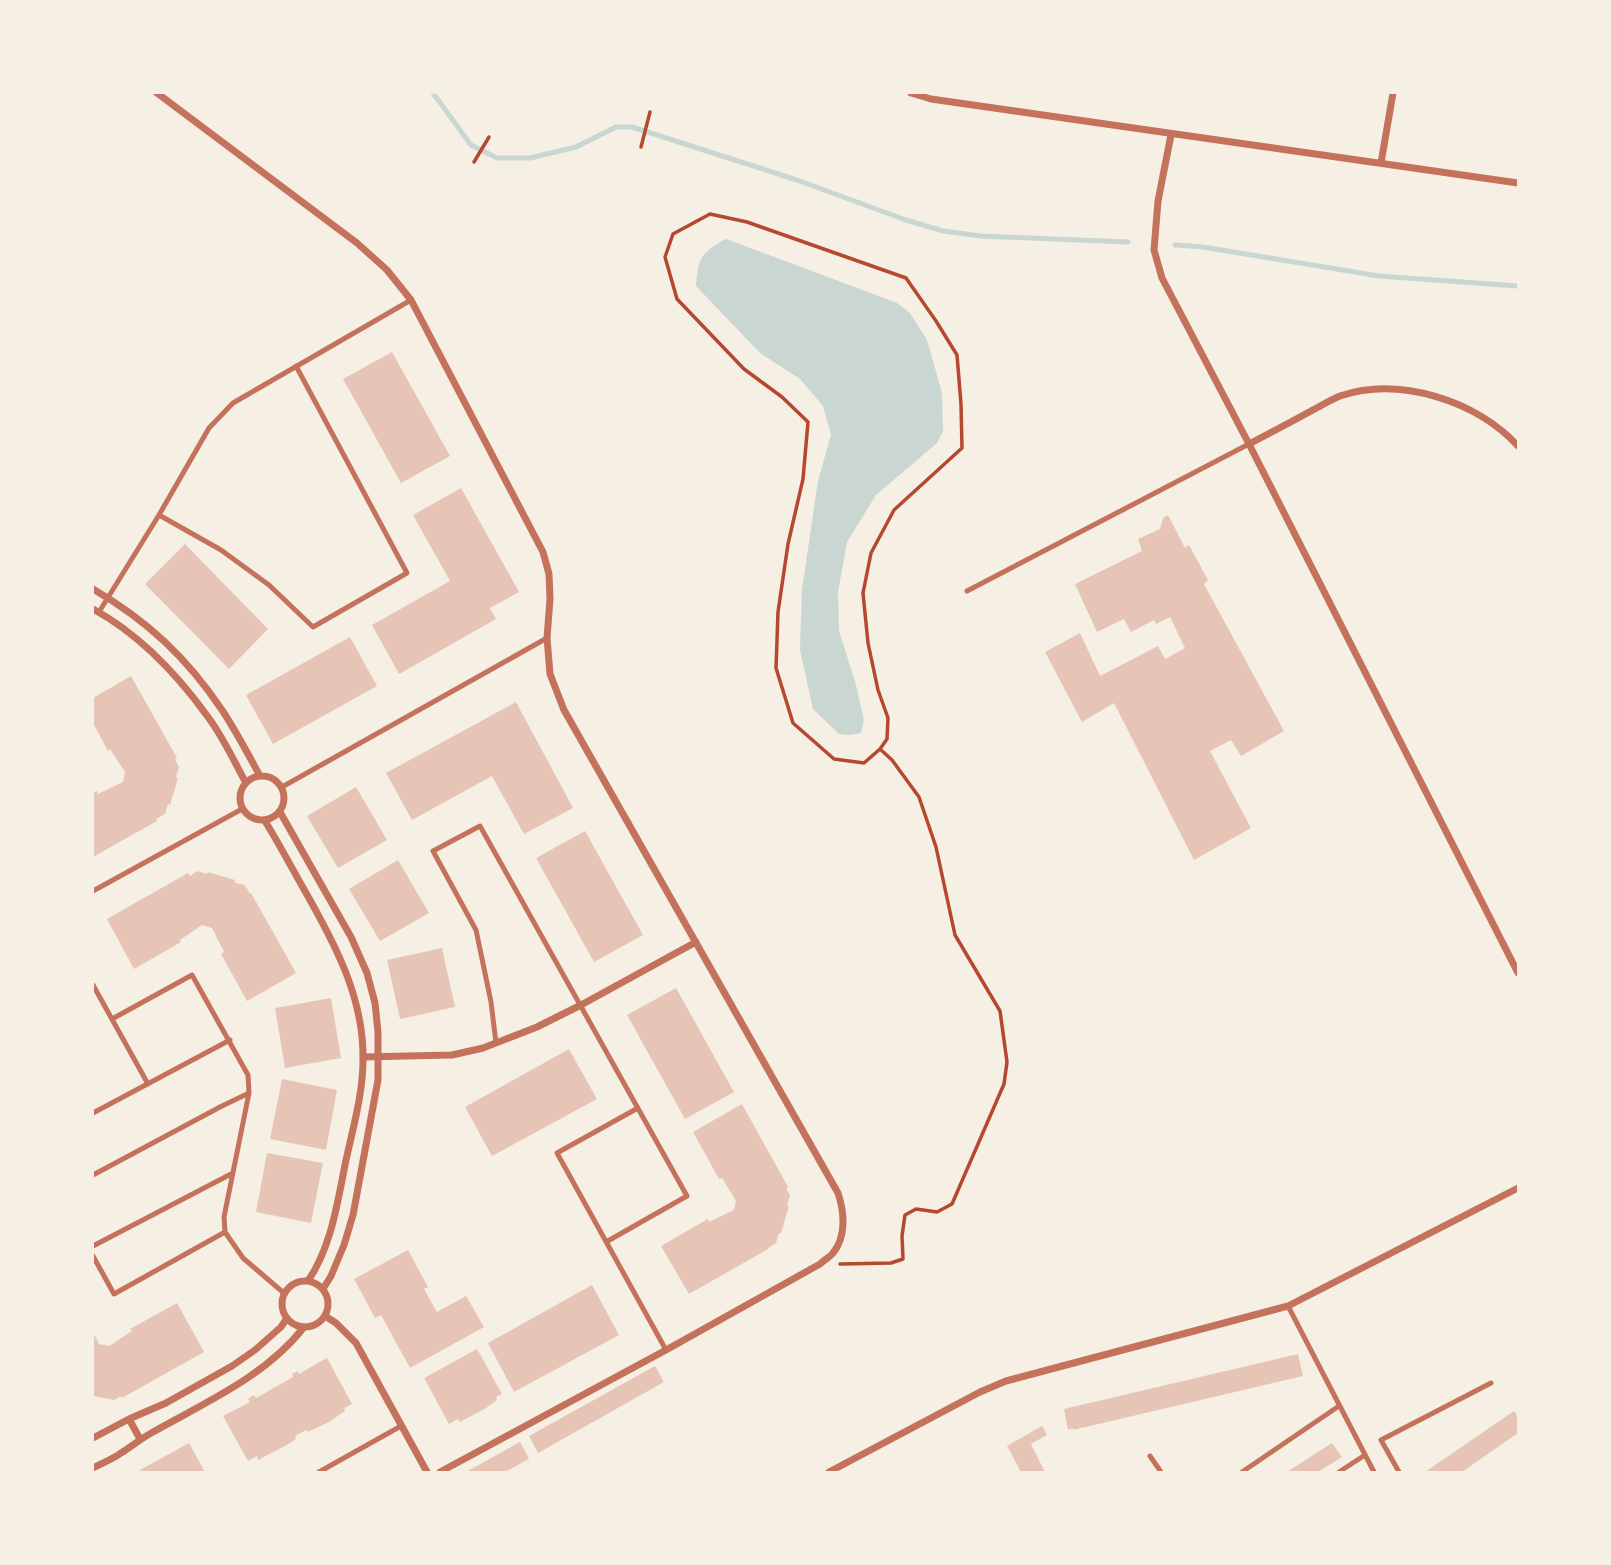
<!DOCTYPE html>
<html>
<head>
<meta charset="utf-8">
<style>
	body { margin:0 }
	#map { position:relative; width:1611px; height:1565px; overflow:hidden; background:#f6efe4; font-family:"Playfair Display",serif }
	canvas { display:block }
	.frame { position:absolute; inset:0; border:94px solid #f6efe4; pointer-events:none }
</style>
</head>
<body>
<div id="map">
<canvas width="1611" height="1565"></canvas>
<div class="frame"></div>
</div>
<script>
const ctx = document.querySelector('canvas').getContext('2d');
ctx.lineJoin = 'round';
function paint(path, color) {
  ctx.fillStyle = color;
  ctx.fill(path, 'evenodd');
}
function stroke(path, color, width, dash) {
  ctx.strokeStyle = color;
  ctx.lineWidth = width;
  ctx.lineCap = dash ? 'butt' : 'round';
  ctx.setLineDash(dash || []);
  ctx.stroke(path);
}
paint(new Path2D(`
	M 726,239 L 897,303 L 910,313 L 927,340 L 942,393 L 943,431 L 937,443 L 876,495 L 847,542 L 838,592 L 839,631 L 856,685 L 864,720 L 861,733 L 850,735 L 839,734 L 813,709 L 800,650 L 802,589 L 818,481 L 831,435 L 823,406 L 800,379 L 760,353 L 696,286 C 698,259 701,252 726,239 Z`), '#c9d6d2');
stroke(new Path2D(`
	M 433,93 L 471,145 L 497,158 L 530,158 L 576,147 L 616,127 L 632,127 L 794,179 L 906,220 L 943,231 L 981,236 L 1128,242
	M 1175,245 L 1203,247 L 1379,276 L 1518,286`), '#c9d6d2', 5);
paint(new Path2D(`
	M 392,352 L 450,456 L 401,483 L 343,379 Z
	M 461,488 L 519,592 L 490,608 L 496,619 L 399,674 L 372,625 L 450,581 L 413,515 Z
	M 1168,515 L 1185,548 L 1189,545 L 1208,580 L 1204,584 L 1284,731 L 1241,756 L 1231,740 L 1210,751 L 1251,828 L 1194,860 L 1114,703 L 1082,722 L 1045,652 L 1080,633 L 1100,676 L 1158,646 L 1165,659 L 1185,648 L 1170,617 L 1156,624 L 1154,620 L 1131,632 L 1124,619 L 1097,632 L 1075,584 L 1142,551 L 1138,539 L 1160,529 L 1163,518 Z
	M 185,544 L 268,629 L 229,669 L 145,584 Z
	M 350,637 L 377,686 L 273,744 L 246,695 Z
	M 131,676 L 177,758 L 175,759 L 179,767 L 176,777 L 178,778 L 170,805 L 168,804 L 165,814 L 156,819 L 157,821 L 93,857 L 93,793 L 97,791 L 98,794 L 123,782 L 125,772 L 110,749 L 108,751 L 93,723 L 93,698 Z
	M 516,702 L 573,808 L 524,834 L 492,776 L 412,820 L 386,773 Z
	M 356,787 L 387,840 L 338,868 L 307,816 Z
	M 585,831 L 643,935 L 594,962 L 536,858 Z
	M 398,860 L 429,913 L 380,941 L 349,889 Z
	M 197,871 L 207,874 L 208,872 L 235,880 L 235,883 L 245,885 L 250,894 L 251,893 L 296,973 L 247,1001 L 221,954 L 224,952 L 212,928 L 202,925 L 180,940 L 181,942 L 134,969 L 107,919 L 188,873 L 190,876 Z
	M 442,948 L 455,1007 L 400,1019 L 387,960 Z
	M 676,988 L 734,1092 L 685,1119 L 627,1015 Z
	M 331,998 L 341,1058 L 285,1068 L 275,1008 Z
	M 569,1049 L 597,1099 L 492,1156 L 465,1107 Z
	M 282,1079 L 337,1090 L 326,1150 L 270,1139 Z
	M 742,1104 L 788,1187 L 786,1188 L 790,1195 L 787,1206 L 789,1206 L 781,1233 L 779,1233 L 776,1243 L 768,1248 L 768,1249 L 689,1294 L 661,1246 L 708,1219 L 709,1222 L 734,1210 L 736,1201 L 722,1178 L 719,1179 L 693,1132 Z
	M 267,1153 L 323,1163 L 311,1223 L 256,1212 Z
	M 408,1250 L 428,1287 L 424,1289 L 437,1312 L 466,1296 L 484,1327 L 410,1368 L 381,1315 L 375,1318 L 354,1279 Z
	M 592,1285 L 619,1335 L 514,1392 L 488,1343 Z
	M 177,1303 L 204,1352 L 122,1398 L 121,1396 L 114,1400 L 93,1396 L 93,1332 L 99,1344 L 109,1346 L 132,1331 L 130,1329 Z
	M 477,1349 L 502,1394 L 496,1397 L 497,1400 L 486,1408 L 460,1422 L 458,1419 L 449,1424 L 424,1378 Z
	M 1298,1354 L 1303,1376 L 1073,1430 L 1073,1428 L 1068,1430 L 1064,1409 Z
	M 327,1358 L 352,1404 L 344,1408 L 345,1411 L 329,1422 L 308,1432 L 306,1430 L 295,1436 L 296,1439 L 285,1446 L 258,1460 L 257,1456 L 248,1461 L 223,1416 L 250,1402 L 248,1399 L 254,1395 L 256,1398 L 293,1377 L 292,1374 L 298,1371 L 299,1374 Z
	M 655,1366 L 664,1382 L 538,1453 L 529,1436 Z
	M 1514,1411 L 1518,1417 L 1518,1433 L 1462,1472 L 1425,1472 Z
	M 1042,1426 L 1047,1435 L 1031,1444 L 1045,1472 L 1021,1472 L 1007,1446 Z
	M 520,1442 L 529,1459 L 505,1472 L 466,1472 Z
	M 189,1443 L 205,1472 L 141,1472 L 140,1470 Z
	M 1332,1443 L 1342,1457 L 1318,1472 L 1287,1472 Z`), '#e6c5b7');
stroke(new Path2D(`
	M 641,147 L 650,112
	M 474,162 L 489,137
	M 840,1264 L 891,1263 L 903,1259 L 902,1236 L 905,1215 L 916,1209 L 937,1212 L 952,1204 L 1004,1084 L 1007,1062 L 1000,1011 L 955,935 L 936,847 L 919,797 L 892,760 L 880,749 L 887,739 L 888,718 L 878,690 L 868,643 L 863,593 L 871,553 L 894,510 L 962,448 L 961,404 L 957,355 L 936,321 L 906,278 L 747,222 L 710,214 L 673,234 L 665,257 L 677,299 L 744,369 L 782,397 L 808,422 L 803,479 L 788,544 L 778,612 L 776,668 L 793,723 L 834,759 L 864,763 L 880,749`), '#b5482f', 3.5);
stroke(new Path2D(`
	M 159,515 L 221,550 L 269,585 L 313,627 L 407,573 L 296,366
	M 967,591 L 1249,444
	M 99,612 L 159,515 L 209,428 L 233,403 L 411,300
	M 282,787 L 547,638
	M 93,891 L 242,809
	M 93,985 L 148,1084
	M 112,1019 L 192,975 L 248,1075 L 249,1093 L 224,1217 L 225,1232 L 243,1258 L 285,1294
	M 496,1043 L 491,1002 L 476,930 L 433,851 L 480,826 L 687,1196 L 606,1242
	M 638,1108 L 557,1153 L 666,1350
	M 93,1113 L 230,1040
	M 93,1175 L 220,1107 L 249,1093
	M 93,1246 L 231,1174
	M 93,1256 L 114,1294 L 225,1232
	M 1288,1306 L 1374,1472
	M 1150,1456 L 1161,1472
	M 319,1472 L 401,1426
	M 1242,1472 L 1339,1406
	M 1339,1472 L 1365,1455
	M 1399,1472 L 1381,1440 L 1491,1383`), '#c5725c', 5);
stroke(new Path2D(`
	M 157,93 L 357,243 L 387,270 L 411,300 L 543,552 L 549,574 L 550,599 L 547,638 L 550,674 L 564,710 L 838,1193 C 844,1211 847,1236 833,1253 C 830,1257 824,1260 820,1264 L 666,1350 L 440,1472
	M 911,93 L 931,99 L 1518,183
	M 1171,135 L 1158,201 L 1154,250 L 1162,278 L 1249,444 L 1518,973
	M 1381,163 L 1393,93
	M 1249,444 C 1270,433 1291,422 1311,411 C 1321,406 1330,400 1340,396 C 1400,376 1477,401 1518,446
	M 93,589 C 148,621 187,658 222,710 C 236,731 248,754 260,776
	M 93,609 C 139,634 177,674 208,717 C 223,737 234,761 246,783
	M240 798a22 22 0 1 1 44 0a22 22 0 1 1-44 0Z
	M 280,812 L 351,937 L 367,973 L 375,1003 L 378,1032 L 378,1080 L 353,1215 L 344,1245 L 331,1276 L 323,1289
	M 265,821 C 281,847 295,874 310,900 C 338,950 364,1001 363,1060 C 363,1095 352,1131 345,1165 C 337,1205 331,1247 308,1281
	M 363,1057 L 452,1055 L 483,1048 L 537,1027 L 581,1005 L 696,942
	M282 1304a23 23 0 1 1 46 0a23 23 0 1 1-46 0Z
	M 325,1316 L 336,1323 L 356,1343 L 427,1472
	M 129,1419 L 140,1439
	M 93,1438 L 129,1419 L 166,1403 L 232,1366 L 255,1350 L 281,1327 L 287,1318
	M 93,1468 C 102,1463 113,1459 121,1453 C 132,1446 142,1438 153,1432 C 206,1402 266,1376 304,1327
	M 829,1472 L 980,1392 L 1006,1381 L 1288,1306 L 1518,1188`), '#c5725c', 7);
</script>
</body>
</html>
